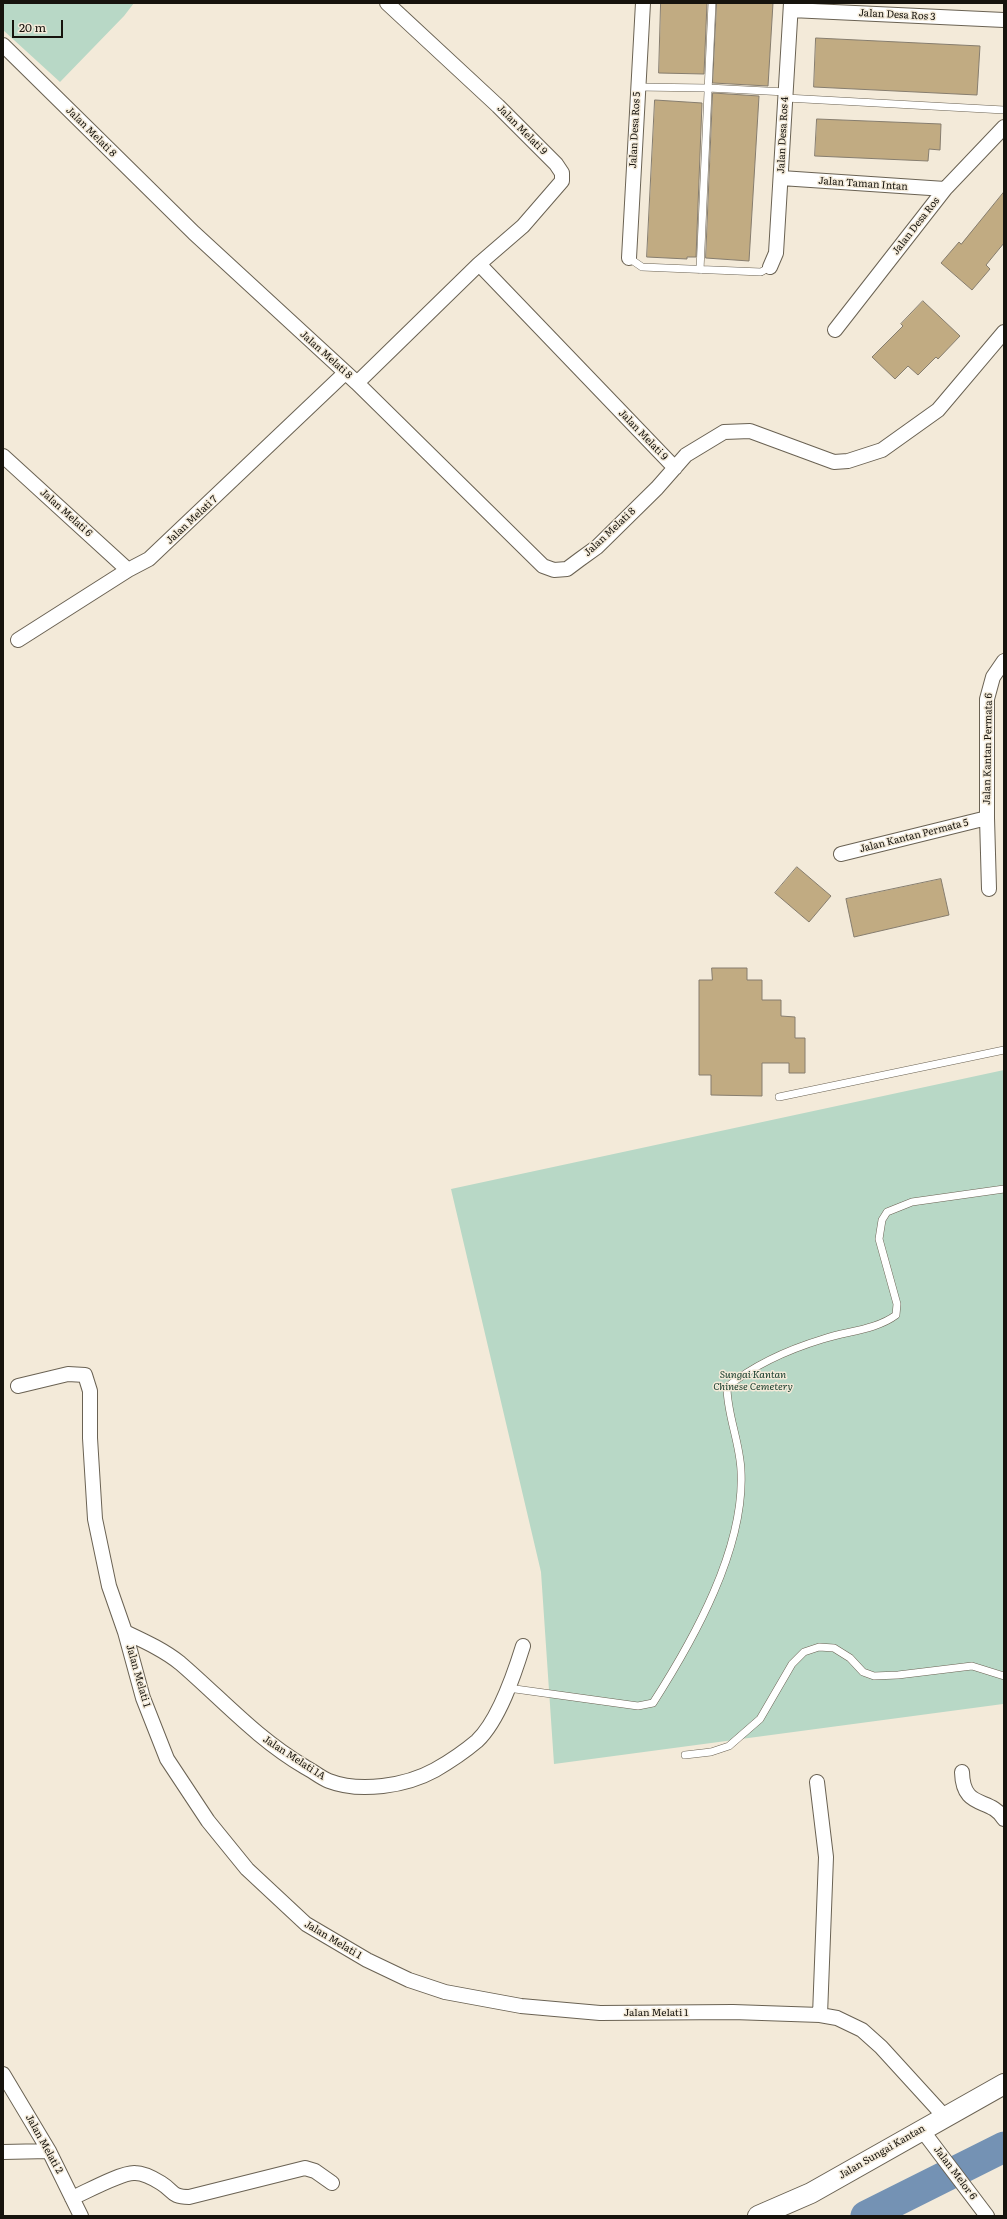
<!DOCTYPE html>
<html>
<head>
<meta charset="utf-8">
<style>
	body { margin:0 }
	#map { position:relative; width:1007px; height:2219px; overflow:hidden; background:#f3ead9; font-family:Literata,serif }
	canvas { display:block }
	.frame { position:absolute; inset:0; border:4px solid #16130d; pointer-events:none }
	.scale { position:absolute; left:12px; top:20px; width:51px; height:18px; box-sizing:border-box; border:2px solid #16130d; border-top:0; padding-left:5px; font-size:12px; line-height:14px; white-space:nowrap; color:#16130d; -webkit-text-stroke:3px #f3ead9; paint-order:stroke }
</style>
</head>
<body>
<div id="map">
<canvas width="1007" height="2219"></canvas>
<div class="frame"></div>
<div class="scale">20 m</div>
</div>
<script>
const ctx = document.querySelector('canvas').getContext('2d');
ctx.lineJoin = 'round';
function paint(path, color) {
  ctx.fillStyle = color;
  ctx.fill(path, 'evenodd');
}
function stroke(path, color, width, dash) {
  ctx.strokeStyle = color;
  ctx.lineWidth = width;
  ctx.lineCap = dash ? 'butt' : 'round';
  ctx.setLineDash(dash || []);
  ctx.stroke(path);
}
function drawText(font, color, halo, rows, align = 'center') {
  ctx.font = font + ' Literata,serif';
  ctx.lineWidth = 3;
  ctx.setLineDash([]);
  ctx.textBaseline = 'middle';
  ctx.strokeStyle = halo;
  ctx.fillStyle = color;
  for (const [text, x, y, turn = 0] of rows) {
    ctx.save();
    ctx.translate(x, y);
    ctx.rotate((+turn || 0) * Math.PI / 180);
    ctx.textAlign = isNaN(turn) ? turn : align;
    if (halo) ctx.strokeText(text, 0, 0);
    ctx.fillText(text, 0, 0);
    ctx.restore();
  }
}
paint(new Path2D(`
	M 3,3 L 134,3 L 124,16 L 60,82 L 3,30 Z
	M 1004,1070 L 1004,1707 L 1003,1704 L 554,1764 L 541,1572 L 451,1189 Z`), '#b8d8c6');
stroke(new Path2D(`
	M 866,2216 L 1004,2147`), '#7492b4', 31);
const building = new Path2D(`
	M 661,3 L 707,3 L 704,74 L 659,73 Z
	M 717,3 L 773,3 L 768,86 L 713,83 Z
	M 816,38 L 980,46 L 977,95 L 814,87 Z
	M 713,93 L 759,96 L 749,261 L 706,258 Z
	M 655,100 L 702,103 L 696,257 L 687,257 L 687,259 L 647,257 Z
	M 817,119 L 941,124 L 940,150 L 929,149 L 928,161 L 815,156 Z
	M 1004,192 L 1004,243 L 986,265 L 990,269 L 972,290 L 941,263 L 959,242 L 961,244 Z
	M 923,301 L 960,336 L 938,359 L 936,357 L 918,375 L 908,366 L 895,379 L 872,357 L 903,326 L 901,324 Z
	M 797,867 L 831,896 L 809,922 L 775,893 Z
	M 941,879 L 949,915 L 854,937 L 846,899 Z
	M 712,968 L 747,968 L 747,980 L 762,980 L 762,1000 L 781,1000 L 781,1016 L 795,1017 L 795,1038 L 805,1038 L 805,1073 L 789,1073 L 789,1063 L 762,1063 L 762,1096 L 711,1095 L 711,1075 L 699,1075 L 699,980 L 712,980 Z`);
paint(building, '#c1ab82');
stroke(building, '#867d6e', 1);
const service = new Path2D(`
	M 637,87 L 708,88 L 786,92
	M 786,98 L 1004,110
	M 629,258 L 642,267 L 761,272 L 770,267
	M 700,270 L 712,3
	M 779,1097 L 1004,1050
	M 508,1688 L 638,1706 L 653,1703 C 694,1639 745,1548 741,1471 C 740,1442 727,1415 727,1387 C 754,1365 790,1349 823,1339 C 847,1331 876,1330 896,1315 L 897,1304 L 879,1239 L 882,1220 L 887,1212 L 912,1202 L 1004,1189
	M 685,1755 L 711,1752 L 729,1746 L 760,1719 L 792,1664 L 804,1652 L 819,1647 L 834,1648 L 850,1658 L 863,1672 L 874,1676 L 898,1675 L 972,1666 L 1004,1676`);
const minor = new Path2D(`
	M 791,10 L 1004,20
	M 3,45 L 194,233 L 357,383 L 543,566 L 554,570 L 567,569 L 579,560 L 597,547 L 657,488 L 686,455 L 724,432 L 750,431 L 834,462 L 848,461 L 882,450 L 938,410 L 1004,332
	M 781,178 L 945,189
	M 629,258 L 643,3
	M 479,264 L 675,468
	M 770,267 L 776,253 L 791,3
	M 835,330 L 945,189 L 1004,127
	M 357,383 L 479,264 L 523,226 L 562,181 L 562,173 L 556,164 L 498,106 L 387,3
	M 3,456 L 128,570
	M 18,640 L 128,570 L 149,559 L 345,373
	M 841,854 L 987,818
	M 989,889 L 987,818 L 987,699 L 993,677 L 1004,661
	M 18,1386 L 68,1374 L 85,1375 L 90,1391 L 90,1438 L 95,1519 L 109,1586 L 125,1632 L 143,1698 L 167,1759 L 208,1821 L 247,1869 L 306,1924 L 367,1960 L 409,1980 L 445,1992 L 521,2006 L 600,2013 L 733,2012 L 820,2015 L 837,2018 L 862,2030 L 881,2047 L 944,2116
	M 125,1632 C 144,1641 164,1650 180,1663 C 223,1700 256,1738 305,1767 C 313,1771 321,1778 329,1781 C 360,1793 406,1786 435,1770 C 449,1762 464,1752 477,1741 C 499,1720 514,1675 523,1646
	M 962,1772 C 963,1811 990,1796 1004,1819
	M 817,1782 L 826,1857 L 820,2015
	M 3,2074 L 49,2151 L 81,2216
	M 922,2130 L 987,2216
	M 3,2152 L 49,2151
	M 72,2198 C 86,2192 122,2172 135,2173 C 143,2173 153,2178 161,2183 C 174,2191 171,2197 189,2197 L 305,2168 L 315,2171 L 332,2183`);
const secondary = new Path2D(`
	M 758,2216 L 811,2193 L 1004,2084`);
stroke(service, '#6a6253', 8);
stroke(minor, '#6a6253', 16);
stroke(secondary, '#6a6253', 22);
stroke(service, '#fff', 7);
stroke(minor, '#fff', 14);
stroke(secondary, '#fff', 20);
drawText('10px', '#16130d', '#f3ead9', [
	["Jalan Desa Ros 3",897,15,3],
	["Jalan Melati 9",522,130,45],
	["Jalan Desa Ros 5",635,130,-87],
	["Jalan Melati 8",91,132,45],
	["Jalan Desa Ros 4",783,135,-87],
	["Jalan Taman Intan",863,184,4],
	["Jalan Desa Ros",916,226,-52],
	["Jalan Melati 8",326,355,42],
	["Jalan Melati 9",643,435,46],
	["Jalan Melati 6",66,513,42],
	["Jalan Melati 7",192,520,-43],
	["Jalan Melati 8",610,532,-43],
	["Jalan Kantan Permata 6",988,749,-89],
	["Jalan Kantan Permata 5",914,836,-14],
	["Jalan Melati 1",138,1676,74],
	["Jalan Melati 1A",294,1758,33],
	["Jalan Melati 1",333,1940,31],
	["Jalan Melati 1",656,2013],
	["Jalan Melati 2",44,2144,61],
	["Jalan Sungai Kantan",882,2152,-30],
	["Jalan Melor 6",955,2173,53]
]);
drawText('italic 10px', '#113726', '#f3ead9', [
	["Sungai Kantan",753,1375],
	["Chinese Cemetery",753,1387]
]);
</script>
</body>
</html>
